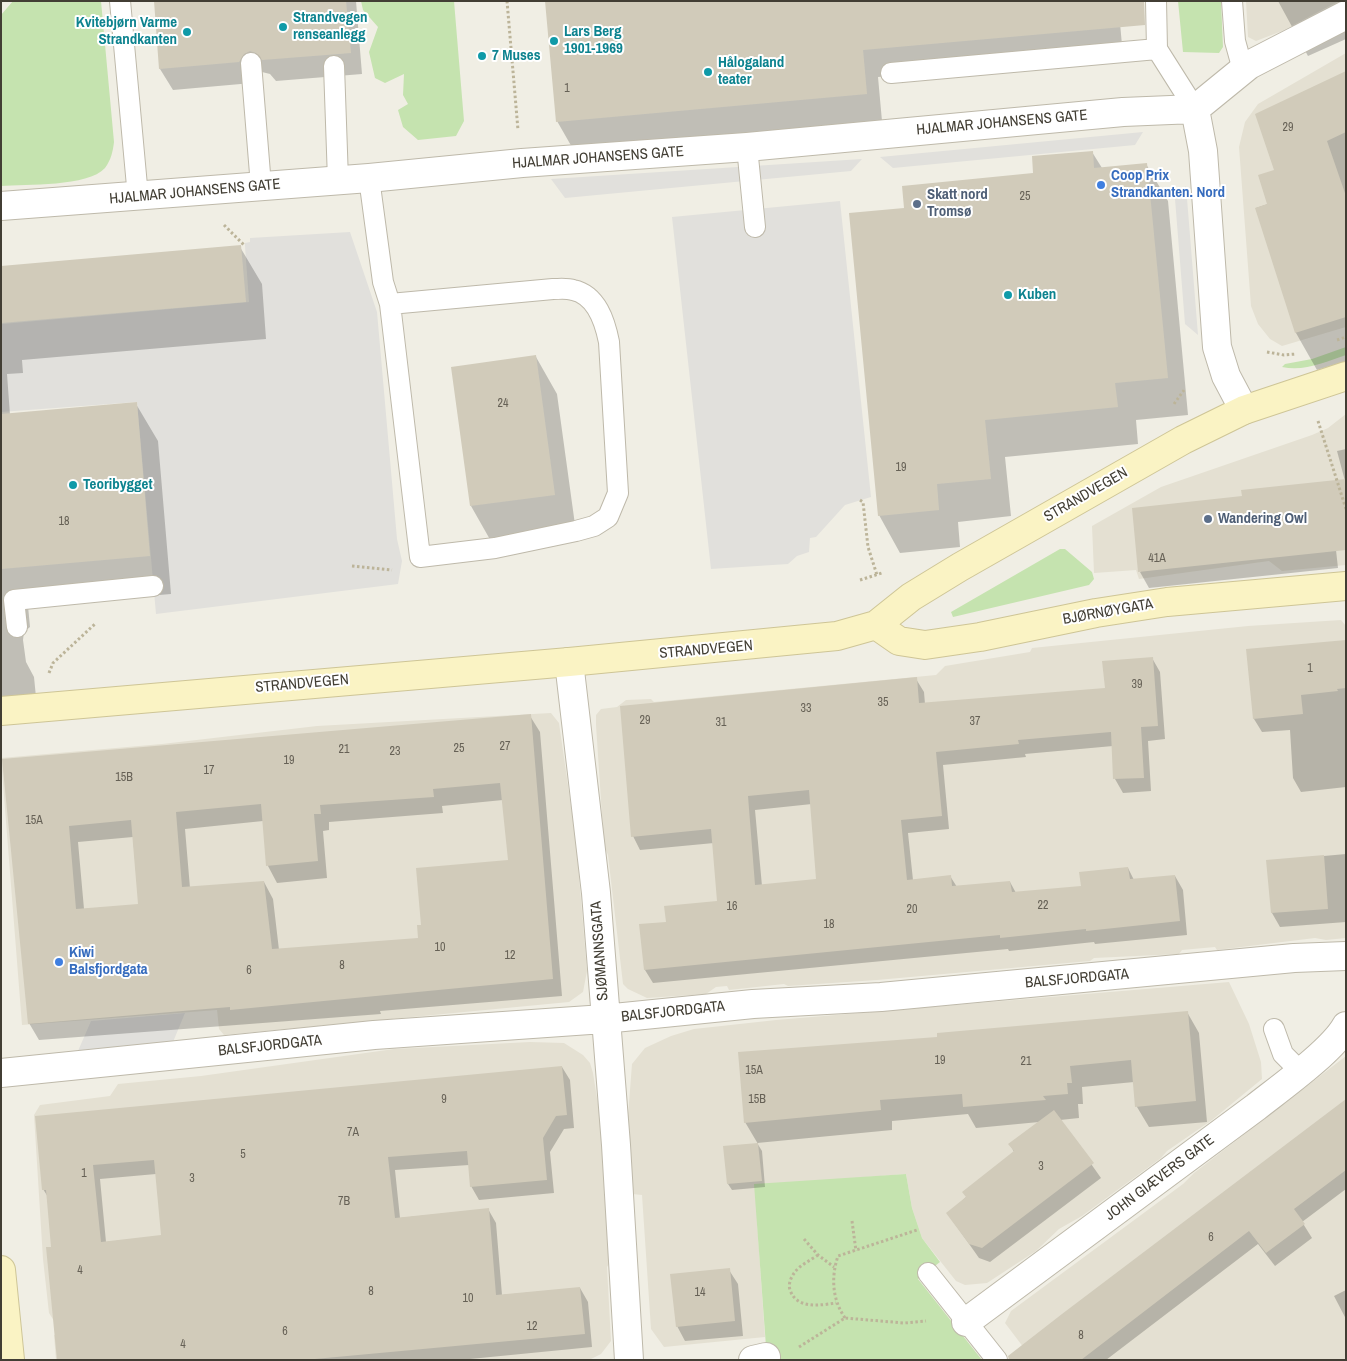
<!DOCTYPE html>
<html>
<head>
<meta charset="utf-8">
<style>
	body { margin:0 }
	#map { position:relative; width:1347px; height:1361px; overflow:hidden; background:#f0eee4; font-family:"Archivo Narrow",sans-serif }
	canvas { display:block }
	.frame { position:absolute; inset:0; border:2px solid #423e34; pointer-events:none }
</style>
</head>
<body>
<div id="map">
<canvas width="1347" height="1361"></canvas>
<div class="frame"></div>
</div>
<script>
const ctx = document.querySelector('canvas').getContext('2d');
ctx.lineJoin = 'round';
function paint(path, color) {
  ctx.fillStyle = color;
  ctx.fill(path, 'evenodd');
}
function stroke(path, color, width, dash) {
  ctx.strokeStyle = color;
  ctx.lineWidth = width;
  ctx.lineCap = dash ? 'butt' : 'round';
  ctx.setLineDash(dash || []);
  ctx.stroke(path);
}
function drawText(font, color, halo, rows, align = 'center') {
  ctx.font = font + ' "Archivo Narrow",sans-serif';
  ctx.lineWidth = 4;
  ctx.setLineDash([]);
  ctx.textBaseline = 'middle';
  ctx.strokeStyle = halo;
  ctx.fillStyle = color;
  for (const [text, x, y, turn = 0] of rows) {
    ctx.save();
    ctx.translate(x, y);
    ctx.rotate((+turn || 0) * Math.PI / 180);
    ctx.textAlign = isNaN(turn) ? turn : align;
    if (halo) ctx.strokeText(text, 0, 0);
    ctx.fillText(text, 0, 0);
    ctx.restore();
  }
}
paint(new Path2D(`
	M 1246,1 L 1339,1 L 1282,31 L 1256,41 L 1248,37 Z
	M 1346,53 L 1346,327 L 1282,346 L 1270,339 L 1258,324 L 1251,306 L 1239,147 L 1245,122 L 1258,104 Z
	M 1346,414 L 1346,565 L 1282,571 L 1269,561 L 1139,579 L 1136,570 L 1094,573 L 1092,526 L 1161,487 L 1312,435 L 1328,428 Z
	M 1341,620 L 1346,626 L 1346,938 L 1326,940 L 1315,938 L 1217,950 L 1215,947 L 1182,950 L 1179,954 L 1094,958 L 1090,961 L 877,980 L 788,986 L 784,984 L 729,990 L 727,986 L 716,987 L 706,994 L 647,998 L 628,989 L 623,984 L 608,855 L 604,846 L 596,725 L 596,715 L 601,709 L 617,707 L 626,700 L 651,699 L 654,702 L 936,675 L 945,666 L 1030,652 L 1032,648 L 1248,626 Z
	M 551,713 L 559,723 L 576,841 L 587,971 L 583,992 L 569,1002 L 224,1035 L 219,1029 L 217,1010 L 22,1025 L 1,758 L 162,744 L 317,726 Z
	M 1229,982 L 1249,1024 L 1261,1062 L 1262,1079 L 1212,1120 L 1167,1151 L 1161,1158 L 1082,1216 L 1059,1229 L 1036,1251 L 987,1283 L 965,1285 L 956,1281 L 922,1238 L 912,1208 L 906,1174 L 867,1177 L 757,1221 L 765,1337 L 664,1347 L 651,1329 L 642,1195 L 632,1194 L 628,1116 L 632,1064 L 645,1048 L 671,1036 L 694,1029 L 776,1020 Z
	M 530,1042 L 564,1043 L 583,1055 L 590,1063 L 593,1073 L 600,1117 L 610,1262 L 607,1267 L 611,1341 L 601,1354 L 589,1360 L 56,1360 L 54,1335 L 57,1334 L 56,1324 L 49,1313 L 43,1259 L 34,1115 L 40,1105 L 110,1096 L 118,1084 L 201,1076 L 394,1049 Z
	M 1346,1056 L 1346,1360 L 1033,1360 L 1005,1323 L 1011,1311 L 1183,1184 L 1194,1173 Z`), '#e4e0d2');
paint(new Path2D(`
	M 13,1 L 101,1 L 114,142 C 113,151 111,160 105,168 C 88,187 26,184 1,186 L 1,15 Z
	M 361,1 L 454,1 L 464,121 L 456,136 L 418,140 L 403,127 L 398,110 L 408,104 L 403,95 L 404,74 L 385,83 L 375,78 L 369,52 L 378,27 L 363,10 Z
	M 1178,1 L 1221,1 L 1223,47 L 1219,53 L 1183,52 Z
	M 1346,347 L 1346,355 C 1325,362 1304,372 1282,367 L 1285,364 L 1312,359 Z
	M 1060,549 L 1065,549 L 1092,572 L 1094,579 L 1089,585 L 953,617 L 951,612 Z
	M 906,1174 L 912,1208 L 922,1238 L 940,1262 L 918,1279 L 982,1360 L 767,1360 L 754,1184 Z`), '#c5e3af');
paint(new Path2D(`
	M 1143,132 L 1135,145 L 893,168 L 880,157 Z
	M 862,159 L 851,171 L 565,198 L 551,179 Z
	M 1186,186 L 1198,335 L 1185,324 L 1175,199 Z
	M 840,201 L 871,497 L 845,505 L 816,537 L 810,538 L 809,552 L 797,556 L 788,564 L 711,569 L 672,217 Z
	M 350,232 L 377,312 L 397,539 L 402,561 L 398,584 L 156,614 L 137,402 L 1,412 L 2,324 L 249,302 L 245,246 L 245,243 L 250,242 L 250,238 Z
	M 185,1013 L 173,1042 L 78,1051 L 91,1021 Z`), '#e1e0dc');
paint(new Path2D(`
	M 155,1 L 356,1 L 362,74 L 276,81 L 270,74 L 262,72 L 256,75 L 252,83 L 173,90 L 160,69 Z
	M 546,1 L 1118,1 L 1123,56 L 878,77 L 882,121 L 573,149 L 557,121 Z
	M 1278,1 L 1346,1 L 1346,39 L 1308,56 Z
	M 1346,72 L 1346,361 L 1317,370 L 1296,333 L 1256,208 L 1268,204 L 1275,171 Z
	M 1092,152 L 1102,168 L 1146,164 L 1168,201 L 1188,415 L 1136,420 L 1138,444 L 1005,457 L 1011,516 L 958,522 L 960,547 L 900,553 L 879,515 L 905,209 L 1034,174 Z
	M 240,247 L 262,284 L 266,339 L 22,360 L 23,373 L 7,374 L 10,415 L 136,404 L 158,441 L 171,594 L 28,606 L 30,627 L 24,632 L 23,640 L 26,662 L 34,677 L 36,697 L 1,700 L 1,267 Z
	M 536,357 L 557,394 L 576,532 L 492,543 L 471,506 Z
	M 1346,449 L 1346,528 L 1334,532 L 1338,568 L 1149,588 L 1140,572 L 1243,497 L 1345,481 L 1337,451 Z
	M 1346,642 L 1346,787 L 1301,792 L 1293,778 L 1290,730 L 1262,732 L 1254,719 L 1247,650 Z
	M 1152,658 L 1160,672 L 1165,739 L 1148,741 L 1151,791 L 1123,793 L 1115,779 L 1113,746 L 1025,754 L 1026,757 L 943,765 L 949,829 L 908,833 L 913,880 L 950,876 L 957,887 L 1010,882 L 1016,893 L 1082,887 L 1128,868 L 1134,880 L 1175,876 L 1183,890 L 1187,935 L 1095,944 L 1094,942 L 1009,951 L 1008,949 L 653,983 L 645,970 L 667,923 L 718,902 L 714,843 L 640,850 L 633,836 L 916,679 L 924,692 L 925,704 L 1106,690 ZM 812,804 L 817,880 L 762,886 L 755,810 Z
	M 530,716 L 540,732 L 562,996 L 380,1011 L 381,1014 L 39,1040 L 29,1023 L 4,760 ZM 503,800 L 509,862 L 422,926 L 420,940 L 279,950 L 273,899 L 264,882 L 190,888 L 185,829 L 263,821 L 268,866 L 277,883 L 327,878 L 323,831 L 329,830 L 329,822 L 443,813 L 442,806 ZM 133,837 L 139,905 L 84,909 L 78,842 Z
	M 1346,854 L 1346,922 L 1280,927 L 1272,913 L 1268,861 Z
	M 1187,1012 L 1199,1033 L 1207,1122 L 1149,1127 L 1137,1107 L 1134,1082 L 1082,1087 L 1083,1104 L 1078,1104 L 1079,1118 L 1060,1120 L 1101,1178 L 990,1262 L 979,1258 L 948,1214 L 1014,1152 L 1010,1144 L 1039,1122 L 976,1128 L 968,1114 L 892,1121 L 892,1130 L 757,1143 L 762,1151 L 765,1187 L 732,1190 L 728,1184 L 758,1144 L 745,1122 L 939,1038 Z
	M 562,1067 L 570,1080 L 574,1128 L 564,1129 L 550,1152 L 554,1193 L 479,1200 L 471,1186 L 469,1165 L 395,1170 L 400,1218 L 488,1209 L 496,1223 L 502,1295 L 580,1288 L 588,1302 L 592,1347 L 460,1360 L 58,1360 L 53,1248 L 48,1197 L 43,1189 L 36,1117 ZM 156,1174 L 163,1236 L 106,1242 L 100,1179 Z
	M 1346,1101 L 1346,1189 L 1302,1222 L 1312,1238 L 1275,1266 L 1258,1244 L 1106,1360 L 1038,1360 Z
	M 729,1270 L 738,1284 L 743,1336 L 685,1341 L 677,1326 Z
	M 1346,1290 L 1346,1319 L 1334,1296 Z`), '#0003');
paint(new Path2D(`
	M 154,1 L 346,1 L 351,53 L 262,60 L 256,53 L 250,51 L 244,54 L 239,62 L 159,69 Z
	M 545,1 L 1144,1 L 1145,25 L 863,50 L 867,94 L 556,122 Z
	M 1346,71 L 1346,132 L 1327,141 L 1346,196 L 1346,317 L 1295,333 L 1255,208 L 1267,204 L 1258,175 L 1274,170 L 1255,114 Z
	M 1093,151 L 1094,168 L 1147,163 L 1168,378 L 1115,383 L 1118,407 L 985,420 L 991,479 L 937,484 L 939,510 L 878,516 L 849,213 L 904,208 L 902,186 L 1033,173 L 1032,156 Z
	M 241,245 L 246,302 L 1,323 L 1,266 Z
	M 536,355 L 555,495 L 470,506 L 451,367 Z
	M 137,402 L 150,556 L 1,569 L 1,414 Z
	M 1346,479 L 1346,550 L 1138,572 L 1132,508 L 1242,496 L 1241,490 Z
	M 1346,640 L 1346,688 L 1337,689 L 1338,691 L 1301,695 L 1303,714 L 1253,719 L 1246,649 Z
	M 1153,657 L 1158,726 L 1141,727 L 1144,778 L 1113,779 L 1111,732 L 1018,740 L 1019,744 L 936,752 L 942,816 L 901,820 L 907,880 L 951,875 L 952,886 L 1010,881 L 1012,892 L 1081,886 L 1079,872 L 1128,867 L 1130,879 L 1175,875 L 1180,921 L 1086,931 L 1086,929 L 1000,938 L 1000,935 L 644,970 L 639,924 L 666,922 L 664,906 L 717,901 L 711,829 L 631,837 L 620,706 L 917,677 L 919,703 L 1105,688 L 1102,661 ZM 809,790 L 816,879 L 755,885 L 748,796 Z
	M 531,714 L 553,979 L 230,1010 L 230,1007 L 28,1024 L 2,759 ZM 500,783 L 508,860 L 416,868 L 421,925 L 417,925 L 418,938 L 272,949 L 264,881 L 182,887 L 176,812 L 261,804 L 266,866 L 318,861 L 314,814 L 321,814 L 320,805 L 434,797 L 433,789 ZM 131,820 L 138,904 L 76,909 L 69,826 Z
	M 1324,855 L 1328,909 L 1271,913 L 1266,860 Z
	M 1188,1011 L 1196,1101 L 1135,1107 L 1131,1060 L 1070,1066 L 1072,1083 L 1067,1083 L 1068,1094 L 1043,1096 L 1046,1100 L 963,1107 L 962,1094 L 880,1100 L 881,1110 L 744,1123 L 738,1052 L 937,1037 L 937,1033 Z
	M 562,1066 L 567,1115 L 556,1116 L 543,1138 L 547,1180 L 470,1187 L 467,1151 L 388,1157 L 395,1218 L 489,1208 L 496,1295 L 580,1287 L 585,1334 L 304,1360 L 57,1360 L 46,1247 L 51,1247 L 46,1190 L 42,1190 L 35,1116 ZM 154,1160 L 161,1235 L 101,1242 L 93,1165 Z
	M 1346,1099 L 1346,1170 L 1294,1209 L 1305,1224 L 1266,1253 L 1249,1231 L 1081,1360 L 1009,1360 L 1008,1356 L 1062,1314 Z
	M 1054,1110 L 1094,1163 L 982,1248 L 969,1244 L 946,1213 L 966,1197 L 962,1192 L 1014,1151 L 1008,1144 Z
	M 758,1143 L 762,1181 L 727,1184 L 723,1146 Z
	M 730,1268 L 735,1321 L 676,1327 L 670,1274 Z`), '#d1cbba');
const lane = new Path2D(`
	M 120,1 L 138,197
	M 1156,1 L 1157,49 L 1195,109
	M 1232,1 L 1235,41 L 1243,70
	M 251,63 L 261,186
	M 334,66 L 338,180
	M 891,73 L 1157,49
	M 747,147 L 755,227
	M 369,178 L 383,282 L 390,304 L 420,557 L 495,548 L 576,531 L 594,526 L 608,517 L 618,493 L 609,342 C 605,322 597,295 573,290 C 567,288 559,289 553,289 L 390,304
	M 17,627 L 14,600 L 153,586
	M 1274,1029 L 1283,1054 L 1300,1071
	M 928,1273 L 997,1360`);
const street = new Path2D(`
	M 1195,109 L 1203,151 L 1217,347 L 1226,376 L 1244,410
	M 1,206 L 369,178 L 522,163 L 747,147 L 1123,112 L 1195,109 L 1249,65 L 1346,15
	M 569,662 L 596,893 L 616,1145 L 629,1360
	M 1,1073 L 374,1035 L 604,1019 L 753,1004 L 881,997 L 1294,958 L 1346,956
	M 966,1322 L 1256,1107 C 1280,1088 1332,1051 1346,1026
	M 753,1360 L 766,1357`);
const secondary = new Path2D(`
	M 876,625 L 899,641 L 925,645 L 980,637 L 1096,613 L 1167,602 L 1346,586
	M 1,711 L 569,662 L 837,636 L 876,625 L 911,597 L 960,567 L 1183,440 L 1244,410 L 1346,376
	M 1,1270 L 10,1360`);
stroke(lane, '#beb9aa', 22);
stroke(street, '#beb9aa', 30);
stroke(secondary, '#cec596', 30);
stroke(new Path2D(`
	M 507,1 L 518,130
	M 224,225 L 245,246
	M 1337,340 L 1346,337
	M 1267,352 L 1284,355 L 1296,354
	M 1174,404 L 1184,390
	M 1318,421 L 1346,509
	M 860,500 L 863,502 L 868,547 L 877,575
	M 352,566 L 392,570
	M 860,580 L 882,573
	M 49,673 L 53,663 L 96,623
	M 852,1221 L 856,1251
	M 804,1239 L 818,1255 L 834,1267
	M 818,1255 C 811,1260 800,1265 795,1272 C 791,1277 788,1284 790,1290 C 797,1310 821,1305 836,1303
	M 845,1318 C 832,1299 831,1277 838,1256 L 917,1230
	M 799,1347 L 845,1318 L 904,1323 L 926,1321`), '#bcb499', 3, [2.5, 2.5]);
stroke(lane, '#fff', 20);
stroke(street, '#fff', 28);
stroke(secondary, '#faf3c4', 28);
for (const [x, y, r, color] of [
	[283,27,5,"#0f9aa8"],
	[187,32,5,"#0f9aa8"],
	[554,41,5,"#0f9aa8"],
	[482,56,5,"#0f9aa8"],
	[708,72,5,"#0f9aa8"],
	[1101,185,5,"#3f7fe0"],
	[917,204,5,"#5c6f8a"],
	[1008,295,5,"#0f9aa8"],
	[73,485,5,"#0f9aa8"],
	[1208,519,5,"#5c6f8a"],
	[59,962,5,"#3f7fe0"]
]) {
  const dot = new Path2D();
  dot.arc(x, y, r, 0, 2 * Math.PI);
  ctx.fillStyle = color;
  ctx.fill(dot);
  stroke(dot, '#fff', 2);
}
drawText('12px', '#666156', null, [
	["1",567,89],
	["29",1288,128],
	["25",1025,197],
	["24",503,404],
	["19",901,468],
	["18",64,522],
	["41A",1157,559],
	["1",1310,669],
	["39",1137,685],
	["35",883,703],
	["33",806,709],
	["29",645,721],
	["37",975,722],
	["31",721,723],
	["27",505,747],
	["25",459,749],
	["21",344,750],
	["23",395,752],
	["19",289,761],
	["17",209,771],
	["15B",124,778],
	["15A",34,821],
	["22",1043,906],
	["16",732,907],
	["20",912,910],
	["18",829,925],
	["10",440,948],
	["12",510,956],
	["8",342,966],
	["6",249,971],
	["19",940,1061],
	["21",1026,1062],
	["15A",754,1071],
	["9",444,1100],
	["15B",757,1100],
	["7A",353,1133],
	["5",243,1155],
	["3",1041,1167],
	["1",84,1174],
	["3",192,1179],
	["7B",344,1202],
	["6",1211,1238],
	["4",80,1271],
	["8",371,1292],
	["14",700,1293],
	["10",468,1299],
	["12",532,1327],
	["6",285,1332],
	["8",1081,1336],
	["4",183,1345]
]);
drawText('bold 15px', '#0d838f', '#fff', [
	["Strandvegen",293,18],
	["renseanlegg",293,35],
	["Kvitebjørn Varme",177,23,"right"],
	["Strandkanten",177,40,"right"],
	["Lars Berg",564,32],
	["1901-1969",564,49],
	["7 Muses",492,56],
	["Hålogaland",718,63],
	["teater",718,80],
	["Kuben",1018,295],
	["Teoribygget",83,485]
], 'left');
drawText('15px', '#423e34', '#fff', [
	["HJALMAR JOHANSENS GATE",1002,123,-5],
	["HJALMAR JOHANSENS GATE",598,158,-4],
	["HJALMAR JOHANSENS GATE",195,192,-5],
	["STRANDVEGEN",1086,495,-30],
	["BJØRNØYGATA",1108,612,-10],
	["STRANDVEGEN",706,650,-5],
	["STRANDVEGEN",302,684,-5],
	["SJØMANNSGATA",600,951,-94],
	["BALSFJORDGATA",1077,979,-5],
	["BALSFJORDGATA",673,1012,-6],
	["BALSFJORDGATA",270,1046,-6],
	["JOHN GIÆVERS GATE",1160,1178,-37]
]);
drawText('bold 15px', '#366cbe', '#fff', [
	["Coop Prix",1111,176],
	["Strandkanten. Nord",1111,193],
	["Kiwi",69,953],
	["Balsfjordgata",69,970]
], 'left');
drawText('bold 15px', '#4e5e75', '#fff', [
	["Skatt nord",927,195],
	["Tromsø",927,212],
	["Wandering Owl",1218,519]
], 'left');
</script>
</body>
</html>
